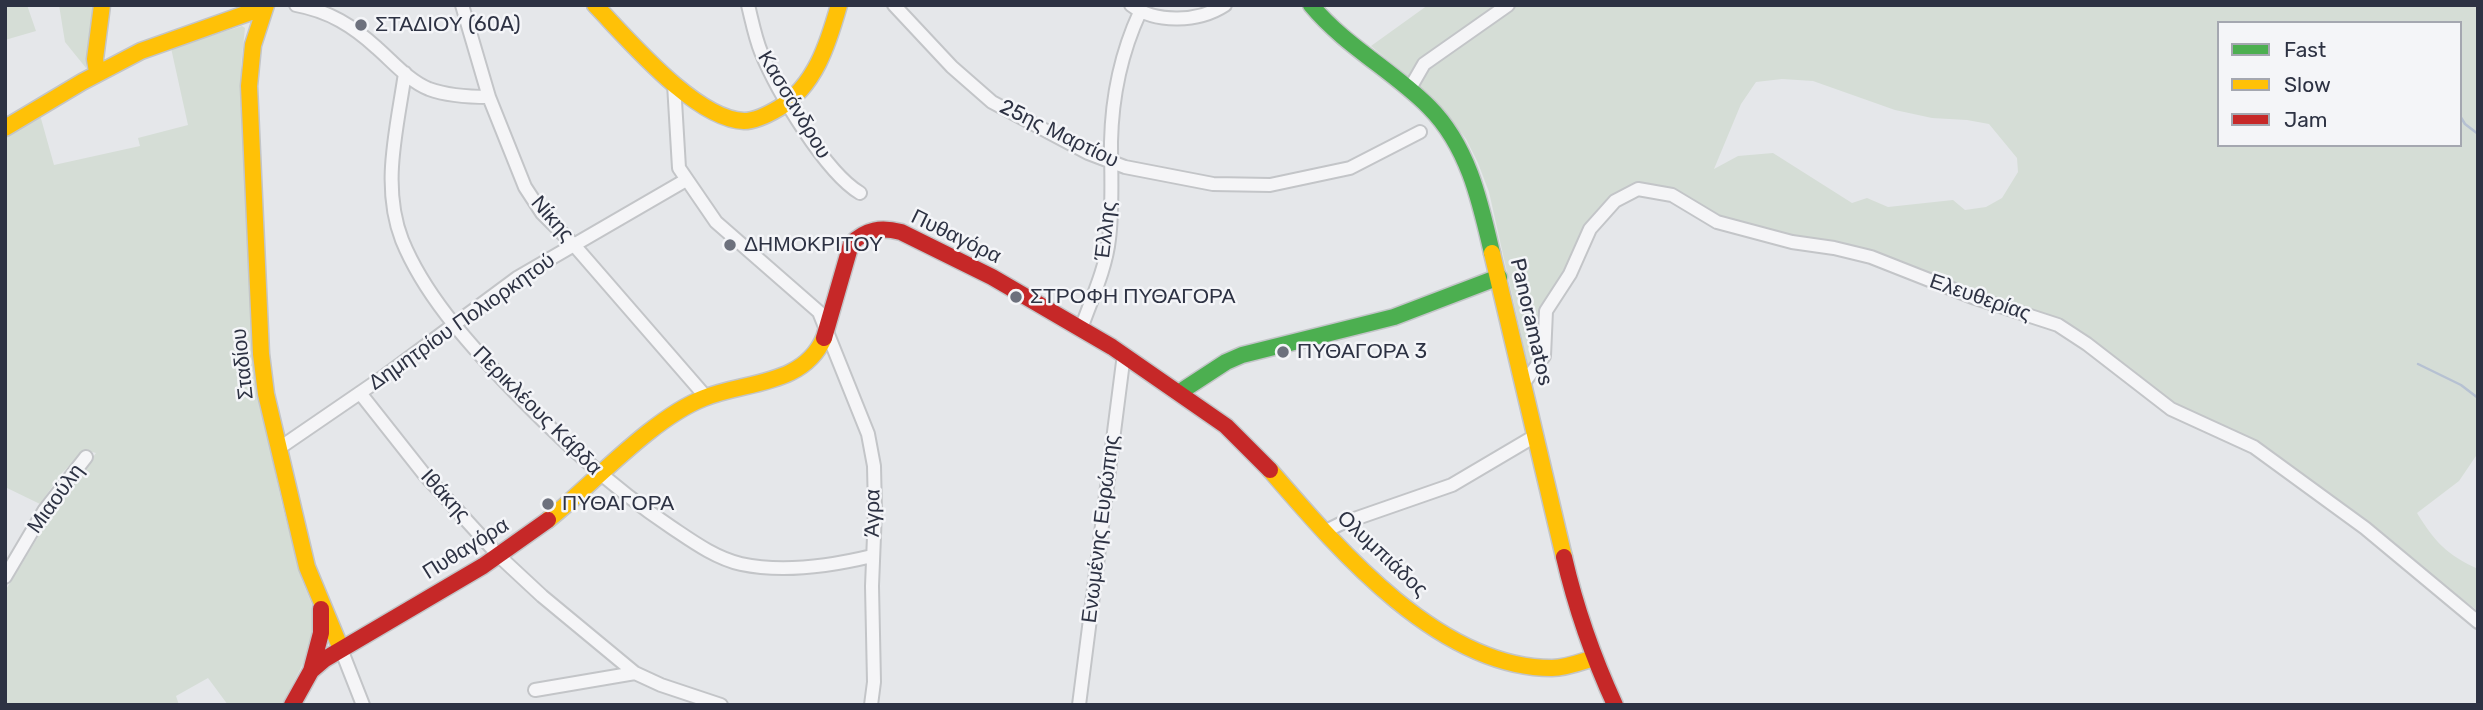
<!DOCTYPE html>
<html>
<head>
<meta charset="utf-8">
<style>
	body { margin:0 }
	#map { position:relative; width:2483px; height:710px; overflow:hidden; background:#e5e7ea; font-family:Rubik,sans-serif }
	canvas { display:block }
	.frame { position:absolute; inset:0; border:7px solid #2d3243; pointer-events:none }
	.legend { position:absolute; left:2217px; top:21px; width:245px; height:126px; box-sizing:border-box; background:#f4f5f8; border:2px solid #a4a7b0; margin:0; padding:9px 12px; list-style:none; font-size:21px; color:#2d3243 }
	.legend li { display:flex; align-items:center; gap:14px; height:35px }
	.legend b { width:35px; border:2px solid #a4a7b0 }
</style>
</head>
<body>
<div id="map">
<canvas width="2483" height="710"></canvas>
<div class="frame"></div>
<ul class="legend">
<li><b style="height:9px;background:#4caf50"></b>Fast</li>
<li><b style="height:9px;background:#ffc107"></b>Slow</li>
<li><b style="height:9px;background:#c62828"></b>Jam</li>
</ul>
</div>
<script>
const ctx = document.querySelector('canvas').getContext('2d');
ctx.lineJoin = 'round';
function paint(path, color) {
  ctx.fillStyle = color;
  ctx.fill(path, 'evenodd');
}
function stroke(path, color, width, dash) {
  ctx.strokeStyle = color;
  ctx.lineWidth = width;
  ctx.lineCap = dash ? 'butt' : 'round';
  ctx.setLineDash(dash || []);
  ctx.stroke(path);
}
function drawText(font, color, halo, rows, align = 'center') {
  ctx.font = font + ' Rubik,sans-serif';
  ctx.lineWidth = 5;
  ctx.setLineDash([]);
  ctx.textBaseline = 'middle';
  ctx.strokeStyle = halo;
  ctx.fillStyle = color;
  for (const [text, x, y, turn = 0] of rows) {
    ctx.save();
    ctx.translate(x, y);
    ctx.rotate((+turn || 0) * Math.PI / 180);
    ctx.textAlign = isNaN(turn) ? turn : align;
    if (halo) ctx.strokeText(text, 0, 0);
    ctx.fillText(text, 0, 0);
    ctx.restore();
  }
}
paint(new Path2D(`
	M 5,5 L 27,5 L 36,31 L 5,40 Z
	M 59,5 L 94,5 L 86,68 L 65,42 Z
	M 1428,5 L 2478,5 L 2478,453 L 2459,481 L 2417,513 C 2434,541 2447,555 2478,569 L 2478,611 L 2330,497 L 2182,413 L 2099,351 L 2007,304 L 1876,256 L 1747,227 L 1640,188 L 1613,200 L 1552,297 L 1538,358 L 1528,366 L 1489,192 L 1478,163 L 1466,139 L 1432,97 L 1371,46 ZM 2219,23 L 2460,23 L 2460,145 L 2219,145 ZM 1782,79 L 1813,81 L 1895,110 L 1932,118 L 1967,120 L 1989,124 L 2017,158 L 2018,172 L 2002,198 L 1986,207 L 1965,210 L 1953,200 L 1888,207 L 1867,198 L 1852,203 L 1773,153 L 1738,156 L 1714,169 L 1741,104 L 1756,82 Z
	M 242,26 L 245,28 L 241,66 L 252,346 L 255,380 L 282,504 L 302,580 L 315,612 L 314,642 L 282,705 L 228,705 L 208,678 L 176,696 L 179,705 L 5,705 L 5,591 L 52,514 L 96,453 L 85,450 L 61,474 L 40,504 L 5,487 L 5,138 L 40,115 L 54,165 L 140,146 L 138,138 L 188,125 L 171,48 Z`), '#d5ddd6');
stroke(new Path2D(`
	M 2460,116 L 2465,124 L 2478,134
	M 2418,364 L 2461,385 L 2478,398`), '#b6c1d2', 2.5);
const street = new Path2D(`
	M 296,5 C 329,11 353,26 377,48 C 393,62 409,81 429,89 C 448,96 469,97 489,97
	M 462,5 L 489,97 L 525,187 L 542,213 L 574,245 L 706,397
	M 748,5 C 752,21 755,37 761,52 C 777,91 825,172 860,193
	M 894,5 L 952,67 L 992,102 L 1088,153 L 1125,167 L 1213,184 L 1270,185 L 1350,168 L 1420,132
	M 1131,5 C 1156,24 1199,22 1225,5
	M 405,73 C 397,129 381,186 402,240 C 424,294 465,339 504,381 C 556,435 608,485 671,527 C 692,541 715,558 741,564 C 783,573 831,566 872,556
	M 674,84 L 679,168 L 716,222 L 819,312 L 868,434 L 874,466 L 875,511 L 872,586 L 874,682 L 871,705
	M 1409,90 L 1424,64 L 1508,5
	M 1082,326 C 1092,298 1106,268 1109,239 C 1113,207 1111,174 1111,142 C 1112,96 1121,53 1140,12
	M 1523,384 L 1544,356 L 1546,311 L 1570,274 L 1590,229 L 1615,201 L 1638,189 L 1672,195 L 1717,222 L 1792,242 L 1834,248 L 1871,257 L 1975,298 L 2058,325 L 2087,344 L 2171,409 L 2254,447 L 2365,528 L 2478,622
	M 360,393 L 424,474 L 499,556 L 542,596 L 635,673 L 661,685 L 721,705
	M 278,449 L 386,375 L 517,278 L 686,180
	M 1326,531 L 1340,524 L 1452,485 L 1535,436
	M 5,577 L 44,511 L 86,457
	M 341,649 L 363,705
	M 535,690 L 635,673
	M 1079,705 L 1124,354`);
const fast = new Path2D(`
	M 1311,5 C 1345,46 1392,70 1429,107 C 1468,146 1480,201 1492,253
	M 1180,392 L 1226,362 L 1242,355 L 1394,317 L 1499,277`);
const slow = new Path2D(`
	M 266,5 L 253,45 L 249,86 L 261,354 L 266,394 L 307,567 L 341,649
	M 595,5 C 628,39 695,119 744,121 C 756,121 769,114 779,108 C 815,86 828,44 839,5
	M 97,72 L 95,59 L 102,5
	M 5,128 L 82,82 L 141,51 L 265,7
	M 1492,253 L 1564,557
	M 1270,470 C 1338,549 1439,668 1552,668 C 1566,668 1581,662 1594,658
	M 548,520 C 593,484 652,418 704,398 C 746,381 803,386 824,338`);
const jam = new Path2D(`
	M 824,338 L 851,244 C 866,229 881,227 901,232 L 992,277 L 1112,347 L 1226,426 L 1270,470
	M 1564,557 C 1576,609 1593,657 1615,705
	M 311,671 L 321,633 L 321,609
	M 292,705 L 311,671 L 325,659 L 483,566 L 548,520`);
stroke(street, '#c3c5c8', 16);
stroke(fast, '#c3c5c8', 19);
stroke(slow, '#c3c5c8', 19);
stroke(jam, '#c3c5c8', 19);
stroke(street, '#f5f5f7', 12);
stroke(fast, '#4caf50', 16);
stroke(slow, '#ffc107', 16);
stroke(jam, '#c62828', 16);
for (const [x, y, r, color] of [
	[361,25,7,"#6d717d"],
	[730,245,7,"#6d717d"],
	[1016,297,7,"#6d717d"],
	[1283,352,7,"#6d717d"],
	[548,504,7,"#6d717d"]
]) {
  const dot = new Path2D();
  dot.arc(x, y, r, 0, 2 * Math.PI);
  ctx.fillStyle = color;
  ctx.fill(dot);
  stroke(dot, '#f4f5f8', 2.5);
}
drawText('21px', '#2d3243', '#f4f5f8', [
	["ΣΤΑΔΙΟΥ (60A)",375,25],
	["ΔΗΜΟΚΡΙΤΟΥ",744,245],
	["ΣΤΡΟΦΗ ΠΥΘΑΓΟΡΑ",1030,297],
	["ΠΥΘΑΓΟΡΑ 3",1297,352],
	["ΠΥΘΑΓΟΡΑ",562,504]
], 'left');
drawText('21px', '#2d3243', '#f4f5f8', [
	["Κασσάνδρου",794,105,59],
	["25ης Μαρτίου",1059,134,26],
	["Νίκης",552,219,49],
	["Έλλης",1106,231,-83],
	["Πυθαγόρα",956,237,26],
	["Ελευθερίας",1980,298,19],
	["Δημητρίου Πολιορκητού",462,322,-35],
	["Panoramatos",1531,322,77],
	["Σταδίου",243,364,-96],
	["Περικλέους Κάβδα",537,411,45],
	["Ιθάκης",445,496,48],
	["Μιαούλη",56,499,-54],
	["Άγρα",873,513,-89],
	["Ενωμένης Ευρώπης",1101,529,-83],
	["Πυθαγόρα",466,549,-32],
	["Ολυμπιάδος",1382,554,43]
]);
</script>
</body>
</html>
